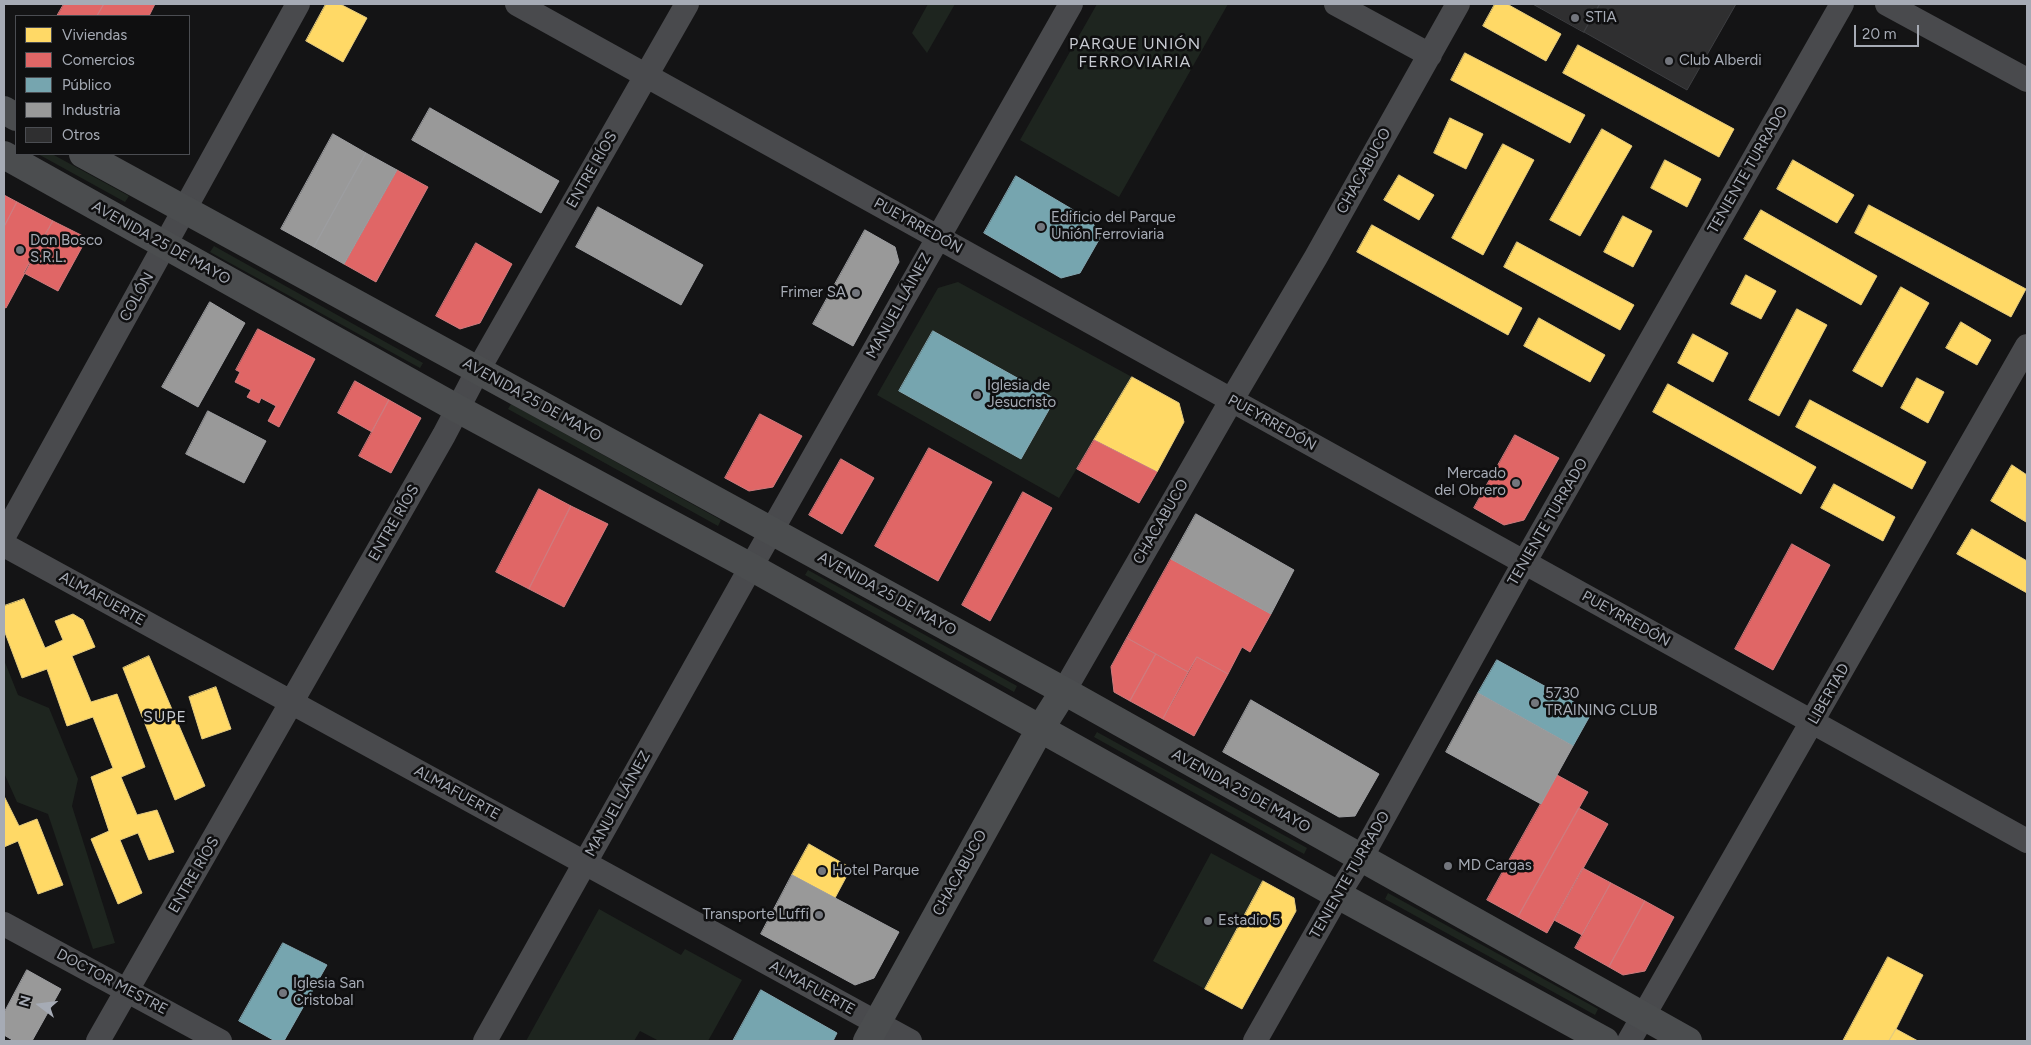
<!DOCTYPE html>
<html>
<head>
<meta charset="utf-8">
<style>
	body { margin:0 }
	#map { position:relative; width:2031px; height:1045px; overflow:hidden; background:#141415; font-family:Figtree,sans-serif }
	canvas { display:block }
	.frame { position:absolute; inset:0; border:5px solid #a6abb5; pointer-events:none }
	.legend { position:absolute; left:15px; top:15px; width:175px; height:140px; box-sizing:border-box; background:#0f0f10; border:1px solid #4b4d52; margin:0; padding:6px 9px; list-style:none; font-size:15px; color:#a6abb5 }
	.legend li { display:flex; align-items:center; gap:10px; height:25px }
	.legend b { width:25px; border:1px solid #4b4d52 }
	.north { position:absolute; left:15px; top:980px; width:50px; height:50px; -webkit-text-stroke:4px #0f0f10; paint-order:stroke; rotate:285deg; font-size:14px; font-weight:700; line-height:20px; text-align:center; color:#a6abb5 }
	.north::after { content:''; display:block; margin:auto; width:18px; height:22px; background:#a6abb5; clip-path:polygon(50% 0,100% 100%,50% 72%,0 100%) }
	.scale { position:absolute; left:1854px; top:25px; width:65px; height:22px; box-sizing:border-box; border:2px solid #a6abb5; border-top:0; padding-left:6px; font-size:15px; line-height:18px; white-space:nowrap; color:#a6abb5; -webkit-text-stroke:4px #0f0f10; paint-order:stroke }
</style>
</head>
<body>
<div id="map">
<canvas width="2031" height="1045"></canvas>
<div class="frame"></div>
<ul class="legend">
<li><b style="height:14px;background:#ffd966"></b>Viviendas</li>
<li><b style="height:14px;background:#e06666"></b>Comercios</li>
<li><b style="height:14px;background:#76a5af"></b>Público</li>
<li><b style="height:14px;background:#999"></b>Industria</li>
<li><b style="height:14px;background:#2f2f30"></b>Otros</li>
</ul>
<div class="north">N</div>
<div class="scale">20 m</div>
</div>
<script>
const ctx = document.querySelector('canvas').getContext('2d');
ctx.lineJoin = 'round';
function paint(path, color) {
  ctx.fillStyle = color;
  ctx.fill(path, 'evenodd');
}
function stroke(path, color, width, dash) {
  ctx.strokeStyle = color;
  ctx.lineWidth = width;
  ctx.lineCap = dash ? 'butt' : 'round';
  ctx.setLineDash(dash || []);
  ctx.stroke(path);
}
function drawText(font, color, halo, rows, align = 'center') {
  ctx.font = font + ' Figtree,sans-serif';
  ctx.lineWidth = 5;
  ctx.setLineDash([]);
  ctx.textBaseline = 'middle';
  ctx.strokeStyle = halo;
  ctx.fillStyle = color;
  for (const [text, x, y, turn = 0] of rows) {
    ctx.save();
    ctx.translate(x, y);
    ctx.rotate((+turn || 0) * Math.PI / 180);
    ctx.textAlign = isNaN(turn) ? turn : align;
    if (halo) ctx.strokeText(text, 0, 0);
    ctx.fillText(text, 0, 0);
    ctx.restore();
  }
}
paint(new Path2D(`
	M 928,4 L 955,4 L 927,53 L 912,33 Z
	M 1097,4 L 1228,4 L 1119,197 L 1020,140 Z
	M 38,154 L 52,154 L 129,196 L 125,202 Z
	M 214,246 L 423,363 L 420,368 L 210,252 Z
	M 958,282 L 1132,377 L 1059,498 L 877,395 L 938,288 Z
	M 511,404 L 721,520 L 718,526 L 508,409 Z
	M 808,570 L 1017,686 L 1014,692 L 805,575 Z
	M 4,660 L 18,695 L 49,708 L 78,779 L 72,806 L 115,943 L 93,949 L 48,814 L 17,802 L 4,773 Z
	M 1097,732 L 1307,848 L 1304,854 L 1094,737 Z
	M 1211,853 L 1263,881 L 1205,989 L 1153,961 Z
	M 1388,893 L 1598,1009 L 1595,1015 L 1385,899 Z
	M 599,909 L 681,955 L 685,949 L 742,980 L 708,1041 L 659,1041 L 640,1031 L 634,1041 L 526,1041 Z`), '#1e251f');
const homes = new Path2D(`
	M 326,4 L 340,4 L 367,18 L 343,62 L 306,41 Z
	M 1495,4 L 1507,4 L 1561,34 L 1546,61 L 1483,26 Z
	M 1578,45 L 1734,129 L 1719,157 L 1563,73 Z
	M 1465,53 L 1585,115 L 1570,143 L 1451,80 Z
	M 1450,118 L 1483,134 L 1466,169 L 1434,153 Z
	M 1602,129 L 1632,146 L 1580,236 L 1550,220 Z
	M 1503,144 L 1534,160 L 1483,255 L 1452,238 Z
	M 1665,160 L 1701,179 L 1687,207 L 1651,188 Z
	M 1793,160 L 1854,195 L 1837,223 L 1777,189 Z
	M 1399,175 L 1434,195 L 1419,220 L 1384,200 Z
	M 1869,205 L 2026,289 L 2011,317 L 1855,233 Z
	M 1761,210 L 1877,276 L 1861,305 L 1744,239 Z
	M 1623,216 L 1652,231 L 1633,267 L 1604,252 Z
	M 1372,225 L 1522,308 L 1508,335 L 1357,252 Z
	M 1517,242 L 1634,305 L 1620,330 L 1504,267 Z
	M 1746,275 L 1776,291 L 1761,319 L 1731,304 Z
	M 1901,287 L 1929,303 L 1882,387 L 1853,371 Z
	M 1797,309 L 1827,325 L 1779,416 L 1749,400 Z
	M 1539,318 L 1605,355 L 1590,382 L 1524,346 Z
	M 1961,322 L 1991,340 L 1977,365 L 1946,348 Z
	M 1693,334 L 1728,353 L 1713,382 L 1678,363 Z
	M 1132,377 L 1179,403 L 1184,422 L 1157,472 L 1094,440 Z
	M 1917,378 L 1944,392 L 1928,423 L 1901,408 Z
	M 1668,384 L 1816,467 L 1801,494 L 1653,412 Z
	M 1810,400 L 1926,462 L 1912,489 L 1796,427 Z
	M 2012,465 L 2027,475 L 2026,522 L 1991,501 Z
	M 1834,484 L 1895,517 L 1883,541 L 1821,508 Z
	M 1972,529 L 2027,561 L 2027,593 L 1957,554 Z
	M 24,599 L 45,648 L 63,640 L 55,621 L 73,614 L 83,620 L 95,647 L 72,656 L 91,702 L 117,694 L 145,767 L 121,777 L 137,815 L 157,810 L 174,852 L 149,860 L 138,833 L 120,840 L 142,893 L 118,904 L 91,839 L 109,831 L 91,777 L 113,768 L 93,717 L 67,726 L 47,669 L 22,678 L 4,630 L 4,606 Z
	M 149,656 L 205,786 L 175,800 L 123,668 Z
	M 216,687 L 231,729 L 202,739 L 189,697 Z
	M 4,796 L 19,826 L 37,819 L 63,885 L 38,894 L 18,841 L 4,847 Z
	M 809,844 L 851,868 L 835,898 L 792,875 Z
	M 1263,881 L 1294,898 L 1296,911 L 1242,1009 L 1205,989 Z
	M 1888,957 L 1923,975 L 1896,1029 L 1889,1041 L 1843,1041 Z
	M 1896,1029 L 1918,1041 L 1889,1041 Z`);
paint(homes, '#ffd966');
stroke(homes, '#e4cb7e', 1);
const shops = new Path2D(`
	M 64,4 L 104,4 L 97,16 L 57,16 Z
	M 104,4 L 155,4 L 149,16 L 97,16 Z
	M 397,170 L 428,187 L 376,282 L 344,264 Z
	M 4,195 L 17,202 L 4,227 Z
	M 17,202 L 53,221 L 6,308 L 4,307 L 4,227 Z
	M 53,221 L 87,238 L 58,291 L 24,273 Z
	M 476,243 L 512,264 L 480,323 L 460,329 L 436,316 Z
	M 258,329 L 315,359 L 279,427 L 268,421 L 276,406 L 261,398 L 259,403 L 247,397 L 251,390 L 235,382 L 240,372 L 236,370 Z
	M 355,381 L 389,400 L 372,432 L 338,413 Z
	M 389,400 L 421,418 L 391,473 L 359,456 Z
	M 760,414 L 802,436 L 773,487 L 749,491 L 725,478 Z
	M 1515,435 L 1559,458 L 1524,520 L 1504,525 L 1474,508 Z
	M 1094,440 L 1157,472 L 1139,503 L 1077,469 Z
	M 929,448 L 992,482 L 938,581 L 875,546 Z
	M 841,459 L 874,478 L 842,534 L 809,515 Z
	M 539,489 L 571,506 L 529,589 L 496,572 Z
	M 1023,492 L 1052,508 L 990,621 L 962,605 Z
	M 571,506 L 608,524 L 564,607 L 529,589 Z
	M 1792,544 L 1830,565 L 1773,670 L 1735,649 Z
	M 1171,559 L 1271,614 L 1250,652 L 1242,647 L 1228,674 L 1197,657 L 1188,672 L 1127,638 Z
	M 1127,638 L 1156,654 L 1130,701 L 1114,692 L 1111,667 Z
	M 1156,654 L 1188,672 L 1163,719 L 1130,701 Z
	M 1197,657 L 1228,674 L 1194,736 L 1163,719 Z
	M 1557,775 L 1588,792 L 1518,917 L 1487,900 Z
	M 1579,808 L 1608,824 L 1547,933 L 1518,917 Z
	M 1583,868 L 1611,883 L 1582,935 L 1554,920 Z
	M 1611,883 L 1645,901 L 1609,967 L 1575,948 Z
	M 1645,901 L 1674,917 L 1645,971 L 1623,975 L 1609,967 Z`);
paint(shops, '#e06666');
stroke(shops, '#cf7b7e', 1);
const public = new Path2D(`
	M 1016,176 L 1092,221 L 1100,238 L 1080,273 L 1061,278 L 984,233 Z
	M 933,331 L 1055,399 L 1021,459 L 899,391 Z
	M 1497,660 L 1592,712 L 1573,746 L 1478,693 Z
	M 283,943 L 327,965 L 284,1041 L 275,1041 L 239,1021 Z
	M 761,990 L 837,1033 L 833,1041 L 733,1041 Z`);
paint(public, '#76a5af');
stroke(public, '#84a7b1', 1);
const industry = new Path2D(`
	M 430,108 L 559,181 L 541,213 L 412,140 Z
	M 333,134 L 366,153 L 314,247 L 281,229 Z
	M 366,153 L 397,170 L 344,264 L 314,247 Z
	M 598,207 L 703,265 L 681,305 L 576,247 Z
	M 865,230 L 895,247 L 899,262 L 853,346 L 813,324 Z
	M 210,302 L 245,323 L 198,407 L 162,387 Z
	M 208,411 L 266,441 L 244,483 L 186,454 Z
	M 1196,514 L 1294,570 L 1271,614 L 1171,559 Z
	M 1478,693 L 1573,746 L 1541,804 L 1446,752 Z
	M 1251,700 L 1379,774 L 1355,816 L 1339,817 L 1223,752 Z
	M 792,875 L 899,932 L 874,978 L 855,985 L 761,934 Z
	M 27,970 L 61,989 L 32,1041 L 14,1041 L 4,1035 L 4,1013 Z`);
paint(industry, '#999');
stroke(industry, '#9d9ea1', 1);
const building = new Path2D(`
	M 1533,4 L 1600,4 L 1584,32 Z
	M 1600,4 L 1736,4 L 1687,90 L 1584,32 Z`);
paint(building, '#2f2f30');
stroke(building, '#3d3e41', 1);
stroke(new Path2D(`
	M 517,4 L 2027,841
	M 1336,4 L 1430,55
	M 1887,4 L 2027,80
	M 4,536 L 298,4
	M 4,545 L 910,1041
	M 1064,691 L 1231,401 L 1316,257 L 1458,4
	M 4,924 L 220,1041
	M 98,1041 L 444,435 L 478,370 L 687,4
	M 485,1041 L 751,567 L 1071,4
	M 1255,1041 L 1338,895 L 1361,858 L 1524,563 L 1842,4
	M 1629,1041 L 2027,346`), '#494a4d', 24);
stroke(new Path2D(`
	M 4,110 L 16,117
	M 83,154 L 1064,691 L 1688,1041
	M 4,155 L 458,409 L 751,567 L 1338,895 L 1605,1041
	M 867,1041 L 1040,729 L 1064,691`), '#4b4d4f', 28);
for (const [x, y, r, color] of [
	[1575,18,5,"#73767d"],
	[1669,61,5,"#73767d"],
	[1041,227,5,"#73767d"],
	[20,250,5,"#73767d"],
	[856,293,5,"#73767d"],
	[977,395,5,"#73767d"],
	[1516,483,5,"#73767d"],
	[1535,703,5,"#73767d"],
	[1448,866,5,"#73767d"],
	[822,871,5,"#73767d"],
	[819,915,5,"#73767d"],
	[1208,921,5,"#73767d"],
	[283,993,5,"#73767d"]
]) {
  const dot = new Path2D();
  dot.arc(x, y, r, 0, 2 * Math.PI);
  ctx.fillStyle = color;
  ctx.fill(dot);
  stroke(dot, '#0f0f10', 2);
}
drawText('15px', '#a6abb5', '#0f0f10', [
	["STIA",1585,18],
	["Club Alberdi",1679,61],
	["Edificio del Parque",1051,218],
	["Unión Ferroviaria",1051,235],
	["Don Bosco",30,241],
	["S.R.L.",30,258],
	["Frimer SA",846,293,"right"],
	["Iglesia de",987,386],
	["Jesucristo",987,403],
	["Mercado",1506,474,"right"],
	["del Obrero",1506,491,"right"],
	["5730",1545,694],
	["TRAINING CLUB",1545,711],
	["MD Cargas",1458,866],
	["Hotel Parque",832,871],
	["Transporte Luffi",809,915,"right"],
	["Estadio 5",1218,921],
	["Iglesia San",293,984],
	["Cristobal",293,1001]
], 'left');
drawText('15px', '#a6abb5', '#0f0f10', [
	["ENTRE RÍOS",592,170,-60],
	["TENIENTE TURRADO",1748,170,-60],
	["CHACABUCO",1364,171,-61],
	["PUEYRREDÓN",918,226,29],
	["AVENIDA 25 DE MAYO",161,243,29],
	["COLÓN",137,297,-61],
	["MANUEL LÁINEZ",899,306,-61],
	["AVENIDA 25 DE MAYO",532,400,29],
	["PUEYRREDÓN",1272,423,29],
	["CHACABUCO",1161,522,-60],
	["TENIENTE TURRADO",1548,522,-60],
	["ENTRE RÍOS",394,523,-60],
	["AVENIDA 25 DE MAYO",887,594,29],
	["ALMAFUERTE",102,599,29],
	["PUEYRREDÓN",1626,619,29],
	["LIBERTAD",1829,694,-60],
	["AVENIDA 25 DE MAYO",1241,791,29],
	["ALMAFUERTE",457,793,29],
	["MANUEL LÁINEZ",618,804,-61],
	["CHACABUCO",960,873,-61],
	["ENTRE RÍOS",194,875,-60],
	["TENIENTE TURRADO",1350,875,-60],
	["DOCTOR MESTRE",112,982,28],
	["ALMAFUERTE",812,988,29]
]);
ctx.letterSpacing = '1px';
drawText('16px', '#c7cad1', '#0f0f10', [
	["PARQUE UNIÓN",1135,44],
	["FERROVIARIA",1135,62],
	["SUPE",165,717]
]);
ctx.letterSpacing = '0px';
</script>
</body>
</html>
